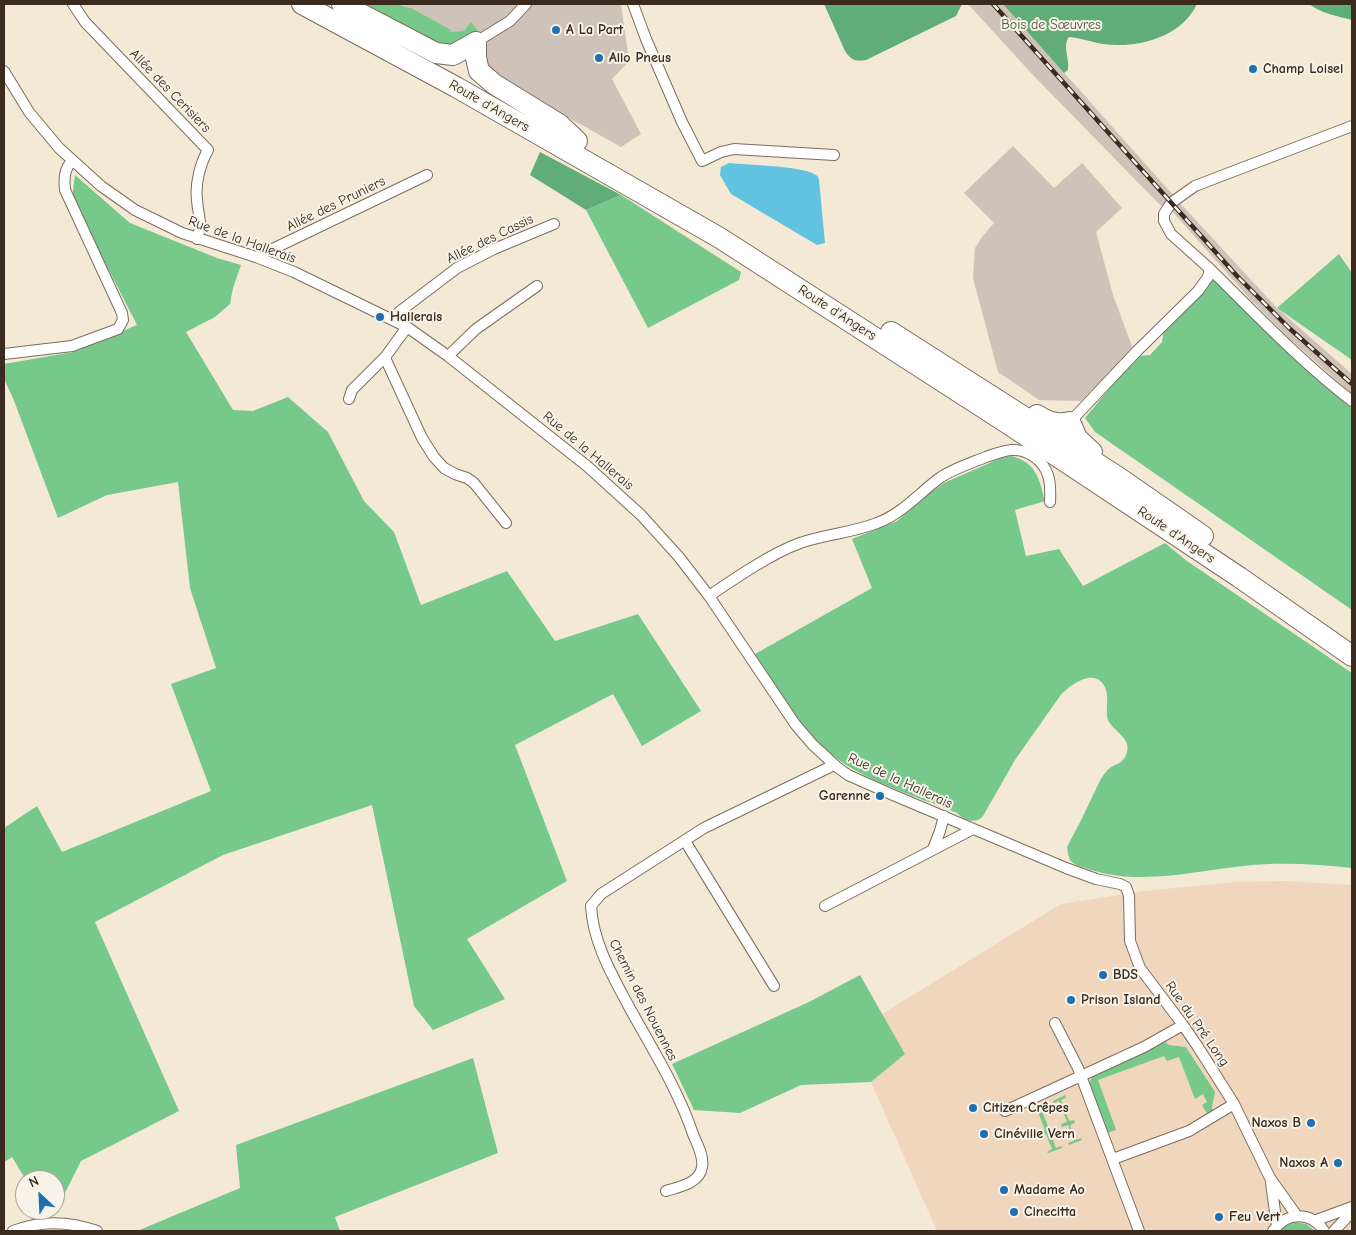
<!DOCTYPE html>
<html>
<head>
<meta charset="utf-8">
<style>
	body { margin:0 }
	#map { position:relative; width:1356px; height:1235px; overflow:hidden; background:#f4e9d5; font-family:"Comic Neue",sans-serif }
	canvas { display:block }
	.frame { position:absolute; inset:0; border:5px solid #3b2a1e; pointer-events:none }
	.north { position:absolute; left:15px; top:1170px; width:50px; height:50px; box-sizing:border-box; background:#f7f3e8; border:1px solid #aca397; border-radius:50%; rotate:335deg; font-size:14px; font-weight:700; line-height:20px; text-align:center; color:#3b2a1e }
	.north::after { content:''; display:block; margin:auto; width:18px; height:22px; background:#1f6fb2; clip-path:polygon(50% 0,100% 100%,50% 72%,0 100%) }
</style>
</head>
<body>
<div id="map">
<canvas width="1356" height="1235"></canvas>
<div class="frame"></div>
<div class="north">N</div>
</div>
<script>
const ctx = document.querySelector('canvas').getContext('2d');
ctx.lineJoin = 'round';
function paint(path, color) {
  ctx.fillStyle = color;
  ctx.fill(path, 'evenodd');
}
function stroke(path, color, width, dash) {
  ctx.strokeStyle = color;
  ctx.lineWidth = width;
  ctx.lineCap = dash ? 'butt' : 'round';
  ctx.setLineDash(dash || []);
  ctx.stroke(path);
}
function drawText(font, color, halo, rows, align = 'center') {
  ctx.font = font + ' "Comic Neue",sans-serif';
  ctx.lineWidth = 4;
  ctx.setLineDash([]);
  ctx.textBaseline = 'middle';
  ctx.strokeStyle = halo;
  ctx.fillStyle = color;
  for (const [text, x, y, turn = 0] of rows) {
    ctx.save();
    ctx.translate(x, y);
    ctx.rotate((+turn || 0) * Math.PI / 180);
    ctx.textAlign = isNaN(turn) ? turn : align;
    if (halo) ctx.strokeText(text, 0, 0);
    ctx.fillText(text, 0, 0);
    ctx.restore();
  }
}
paint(new Path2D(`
	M 1284,881 L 1352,885 L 1352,1231 L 937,1231 L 871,1082 L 905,1054 L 882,1014 L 1061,904 L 1144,891 L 1236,882 Z`), '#f0d6bc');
paint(new Path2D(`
	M 359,4 L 621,4 L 629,61 L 612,79 L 641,134 L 621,147 L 437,44 Z
	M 968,4 L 1003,4 L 1173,195 L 1161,206 L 1032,74 Z
	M 1013,146 L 1054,188 L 1082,163 L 1122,208 L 1096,232 L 1113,295 L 1133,349 L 1081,401 L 1039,400 L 998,372 L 973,278 L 975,248 L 982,237 L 994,223 L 964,193 Z
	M 1179,202 L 1277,308 L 1352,374 L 1352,394 L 1289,338 L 1250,299 L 1171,210 Z`), '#cec2b9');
paint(new Path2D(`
	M 356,4 L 398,4 L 404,7 L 411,8 L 451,30 L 451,32 L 464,31 L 471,22 L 478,31 L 446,48 Z
	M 75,175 L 130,223 L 217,258 L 241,265 L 233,288 L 230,304 L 215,317 L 186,332 L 233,410 L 253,411 L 288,397 L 328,432 L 364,501 L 394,532 L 421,605 L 507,571 L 555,641 L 638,614 L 701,711 L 642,746 L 613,694 L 515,745 L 567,881 L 467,939 L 505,999 L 433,1030 L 414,1006 L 372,805 L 223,855 L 95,922 L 179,1111 L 81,1161 L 56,1211 L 51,1210 L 55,1210 L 55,1180 L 26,1180 L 12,1157 L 4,1162 L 4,828 L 37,806 L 62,852 L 211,791 L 171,684 L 216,668 L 190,588 L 178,482 L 107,495 L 58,518 L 13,398 L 4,379 L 4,364 L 73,352 L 137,325 L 72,198 Z
	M 621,195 L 741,272 L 739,280 L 648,328 L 586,210 Z
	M 1339,254 L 1352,273 L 1352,360 L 1277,308 Z
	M 1214,277 L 1334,392 L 1352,406 L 1352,610 L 1095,432 L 1085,418 L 1136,356 L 1150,355 L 1162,342 L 1164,329 Z
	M 1011,456 C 1036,462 1039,478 1045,501 L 1015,510 L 1026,556 L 1059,549 L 1083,586 L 1165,543 L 1187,561 L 1352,673 L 1352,868 C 1325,865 1297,863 1269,864 C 1208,866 1148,889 1088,869 C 1083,867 1075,866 1071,861 C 1068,857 1068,852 1067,847 C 1076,830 1085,813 1093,795 C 1097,788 1100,778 1106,772 C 1113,762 1123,767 1127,752 C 1131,738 1113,731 1108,720 C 1105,711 1109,699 1106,690 C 1098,665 1070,684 1060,696 L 1015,760 L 983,816 C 976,825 963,820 957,813 L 930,802 L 928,802 C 896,789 862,778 835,757 C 801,731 779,689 755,654 L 872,588 L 852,539 L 897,521 L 926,496 L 944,483 L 1001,458 Z
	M 860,975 L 905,1054 L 871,1082 L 801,1085 L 740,1113 L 694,1110 L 672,1064 L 809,1002 Z
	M 1165,1042 L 1169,1045 L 1186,1047 L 1215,1092 L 1212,1107 L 1213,1112 L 1208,1115 L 1202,1105 L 1207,1102 L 1203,1094 L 1195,1099 L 1179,1057 L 1167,1061 L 1164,1056 L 1098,1080 L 1115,1127 L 1116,1130 L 1107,1133 L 1089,1083 L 1092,1077 Z
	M 473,1058 L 498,1153 L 335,1217 L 340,1231 L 137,1231 L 240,1188 L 236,1145 Z
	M 1065,1095 L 1066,1098 L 1061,1100 L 1069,1121 L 1074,1120 L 1075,1123 L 1070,1125 L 1075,1140 L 1081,1138 L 1082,1140 L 1069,1145 L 1068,1143 L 1074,1141 L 1068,1125 L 1062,1127 L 1061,1124 L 1067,1122 L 1059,1101 L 1053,1103 L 1053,1101 Z
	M 1046,1105 L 1047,1108 L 1042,1111 L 1049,1129 L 1054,1127 L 1055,1130 L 1050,1133 L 1056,1148 L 1061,1146 L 1062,1148 L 1048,1153 L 1047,1152 L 1052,1149 L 1046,1134 L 1041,1136 L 1040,1133 L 1045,1130 L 1038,1112 L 1033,1114 L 1032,1111 Z
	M 1294,1222 L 1306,1224 L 1315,1231 L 1279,1231 L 1284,1227 Z`), '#77c98b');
paint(new Path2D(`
	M 824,4 L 962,4 L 956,16 L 866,60 C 856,62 851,60 845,51 Z
	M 1003,4 L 1197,4 C 1182,37 1137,49 1103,44 C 1092,42 1081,38 1069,37 C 1062,45 1070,59 1068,70 L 1064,73 Z
	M 1309,4 L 1352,4 L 1352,20 C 1337,16 1323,14 1309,4 Z
	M 540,152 L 621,195 L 586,210 L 530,175 Z`), '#61ad77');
paint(new Path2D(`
	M 729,163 C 747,165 801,166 814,174 C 818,176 818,176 819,180 L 825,243 L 817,245 L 731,194 L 720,175 L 721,167 Z`), '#62c3e0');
const street = new Path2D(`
	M 73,4 L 85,22 L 208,150 C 200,164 195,184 197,200 C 198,216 203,222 197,239
	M 633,4 L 646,39 L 682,122 L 702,161 L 721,152 L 734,149 L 834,155
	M 476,42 L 510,21 L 526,4
	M 4,71 L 29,112 L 59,148 L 101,186 L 135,210 L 182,233 L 256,257 L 294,272 L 407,327 L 448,356 L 587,466 L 641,515 L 679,557 L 709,596 L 795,724 L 813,745 L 837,767 L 848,775 L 893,795 L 1066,868 L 1096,879 L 1120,884 L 1126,887 L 1129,896 L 1130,941 L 1140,968 L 1183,1025 L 1198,1047 L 1234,1104 L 1270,1178 L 1297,1216
	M 256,257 L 427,175
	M 1210,269 C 1256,314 1301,362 1352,401
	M 393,320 L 399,312 L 457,268 L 494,249 L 554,224
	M 407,327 L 386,356 L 386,360 L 422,438 L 434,457 L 444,468 L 455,474 L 467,478 L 474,483 L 506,523
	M 4,354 L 72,346 L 118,329 L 123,320 L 122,313 L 65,190 C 64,179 64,169 72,161
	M 448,356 L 476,329 L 537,286
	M 349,399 L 352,390 L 386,356
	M 1070,422 L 1137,351 L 1198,291 L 1208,277 L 1210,269 L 1171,234 L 1164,221 L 1164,214 L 1171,203 L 1195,186 L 1352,126
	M 709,596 C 734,579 772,553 800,543 C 825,534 852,533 877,523 C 902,514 920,492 941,477 C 955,468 971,463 986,457 C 1003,451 1017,445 1033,456 C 1050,467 1051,483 1050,502
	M 685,841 L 774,986
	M 933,849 L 940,831 L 944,816
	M 825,906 L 973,829
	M 1055,1023 L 1078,1068 L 1139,1231
	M 1005,1111 L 1144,1047 L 1183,1025
	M 1113,1159 L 1189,1131 L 1234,1104
	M 1271,1183 L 1277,1226
	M 666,1191 C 679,1187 700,1183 702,1167 C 704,1156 697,1144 693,1134 C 678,1089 651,1047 628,1005 C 611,973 593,942 591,906 L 601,894 L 704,828 L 834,765
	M 1314,1221 L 1352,1207
	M 13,1231 C 41,1220 69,1221 97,1231
	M 1273,1231 C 1286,1212 1311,1211 1324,1231
	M 1334,1231 L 1352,1212`);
const highway = new Path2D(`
	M 302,4 L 456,87 L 720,238 L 1007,423 L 1239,577 L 1352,656
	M 342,4 L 436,53 L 453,55 L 476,42 L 476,58 L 479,71 L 494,84 L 559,124 L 577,141
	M 891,332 L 1118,477 L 1203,536
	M 1037,415 C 1048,422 1056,425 1070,422 L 1077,438 L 1092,452`);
stroke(street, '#7c6d5e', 12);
stroke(highway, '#7c6d5e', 22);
stroke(street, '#fff', 10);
stroke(highway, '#fff', 20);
const rail = new Path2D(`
	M 993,4 L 1237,276 L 1289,328 L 1352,384`);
stroke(rail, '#3b2a1e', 4.5);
stroke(rail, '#f7f3e8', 2.5, [8]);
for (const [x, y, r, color] of [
	[556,30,5,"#1f6fb2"],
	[599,58,5,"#1f6fb2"],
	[1253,69,5,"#1f6fb2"],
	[380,317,5,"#1f6fb2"],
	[880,796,5,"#1f6fb2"],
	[1103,975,5,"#1f6fb2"],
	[1071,1000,5,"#1f6fb2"],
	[973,1108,5,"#1f6fb2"],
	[1311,1123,5,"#1f6fb2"],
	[984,1134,5,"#1f6fb2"],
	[1338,1163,5,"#1f6fb2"],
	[1004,1190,5,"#1f6fb2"],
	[1014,1212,5,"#1f6fb2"],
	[1219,1217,5,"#1f6fb2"]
]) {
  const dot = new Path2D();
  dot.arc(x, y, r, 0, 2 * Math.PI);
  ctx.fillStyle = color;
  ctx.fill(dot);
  stroke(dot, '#f7f3e8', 2);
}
drawText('14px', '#4d5a3f', '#f7f3e8', [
	["Bois de Sœuvres",1051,25]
]);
drawText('bold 14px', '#3b2a1e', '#f7f3e8', [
	["A La Part",566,30],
	["Allo Pneus",609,58],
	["Champ Loisel",1263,69],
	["Hallerais",390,317],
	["Garenne",870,796,"right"],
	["BDS",1113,975],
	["Prison Island",1081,1000],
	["Citizen Crêpes",983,1108],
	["Naxos B",1301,1123,"right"],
	["Cinéville Vern",994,1134],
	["Naxos A",1328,1163,"right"],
	["Madame Ao",1014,1190],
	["Cinecitta",1024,1212],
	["Feu Vert",1229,1217]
], 'left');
drawText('14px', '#3b2a1e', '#f7f3e8', [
	["Allée des Cerisiers",170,91,46],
	["Route d'Angers",489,106,30],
	["Allée des Pruniers",336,204,-26],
	["Allée des Cassis",490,239,-26],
	["Rue de la Hallerais",242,240,20],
	["Route d'Angers",837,313,33],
	["Rue de la Hallerais",588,451,40],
	["Route d'Angers",1176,535,34],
	["Rue de la Hallerais",900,781,25],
	["Chemin des Nouennes",643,1000,63],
	["Rue du Pré Long",1197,1024,55]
]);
</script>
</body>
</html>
